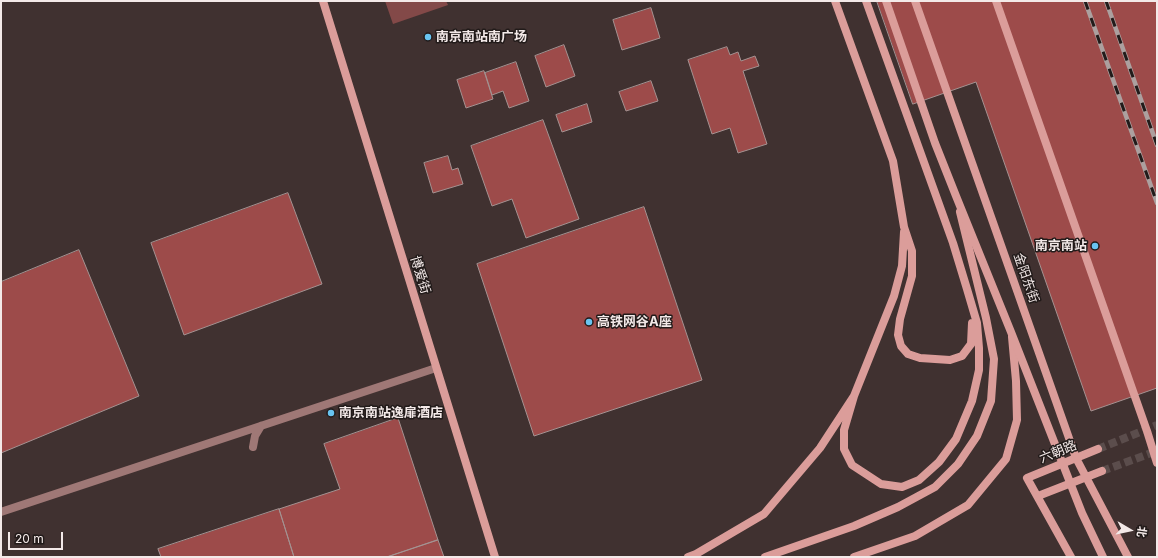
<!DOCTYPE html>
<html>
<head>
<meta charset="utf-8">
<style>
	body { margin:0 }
	#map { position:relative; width:1158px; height:558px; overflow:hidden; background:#403130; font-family:Inter,"Noto Sans SC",sans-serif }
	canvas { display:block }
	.frame { position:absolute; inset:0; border:2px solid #f3e9e8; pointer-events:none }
	.north { position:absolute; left:1110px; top:510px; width:40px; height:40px; -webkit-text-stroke:3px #221b1a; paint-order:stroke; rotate:99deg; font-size:11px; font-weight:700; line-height:16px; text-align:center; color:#f3e9e8 }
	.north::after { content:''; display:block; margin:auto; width:14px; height:18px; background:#f3e9e8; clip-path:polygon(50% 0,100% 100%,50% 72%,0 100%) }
	.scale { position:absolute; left:8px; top:532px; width:55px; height:18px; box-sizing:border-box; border:2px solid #f3e9e8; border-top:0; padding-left:5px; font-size:12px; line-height:14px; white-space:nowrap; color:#f3e9e8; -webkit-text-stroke:3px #221b1a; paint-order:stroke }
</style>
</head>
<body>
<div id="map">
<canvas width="1158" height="558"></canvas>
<div class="frame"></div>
<div class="north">北</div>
<div class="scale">20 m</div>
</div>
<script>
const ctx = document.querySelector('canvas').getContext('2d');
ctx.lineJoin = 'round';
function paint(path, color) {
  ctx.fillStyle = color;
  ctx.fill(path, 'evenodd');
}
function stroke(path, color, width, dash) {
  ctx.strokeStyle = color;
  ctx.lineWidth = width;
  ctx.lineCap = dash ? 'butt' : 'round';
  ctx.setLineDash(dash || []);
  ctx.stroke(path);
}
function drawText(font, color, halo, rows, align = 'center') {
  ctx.font = font + ' Inter,"Noto Sans SC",sans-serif';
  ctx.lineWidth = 3;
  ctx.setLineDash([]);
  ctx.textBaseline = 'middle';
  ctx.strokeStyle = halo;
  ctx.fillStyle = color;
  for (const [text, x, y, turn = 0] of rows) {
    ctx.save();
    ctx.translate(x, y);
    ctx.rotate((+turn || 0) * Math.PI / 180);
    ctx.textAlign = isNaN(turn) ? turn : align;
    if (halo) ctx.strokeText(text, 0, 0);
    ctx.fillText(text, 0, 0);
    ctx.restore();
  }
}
paint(new Path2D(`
	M 385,1 L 446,1 L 448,5 L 393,24 Z`), '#834948');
const building = new Path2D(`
	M 877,1 L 1157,1 L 1157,388 L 1091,411 L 976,82 L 913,104 Z
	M 651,8 L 660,38 L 622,50 L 613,20 Z
	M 564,45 L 575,76 L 546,87 L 535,56 Z
	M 727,47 L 730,55 L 738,52 L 741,61 L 755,56 L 759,66 L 743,71 L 767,144 L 738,153 L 730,128 L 712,134 L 688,60 Z
	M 516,62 L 529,101 L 509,108 L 503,91 L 492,95 L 485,73 Z
	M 484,71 L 493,99 L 466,108 L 457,80 Z
	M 651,81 L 658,101 L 626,111 L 619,92 Z
	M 587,104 L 592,122 L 562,132 L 556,115 Z
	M 543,120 L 579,219 L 526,238 L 512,199 L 492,206 L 471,146 Z
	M 448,156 L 452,170 L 458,168 L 463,184 L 433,193 L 424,163 Z
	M 288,193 L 322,284 L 184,335 L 151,243 Z
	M 644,207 L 702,380 L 534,436 L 477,264 Z
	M 79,250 L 139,396 L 1,453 L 1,282 Z
	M 398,418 L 438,540 L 387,557 L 294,557 L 279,509 L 340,489 L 324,444 Z
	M 279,509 L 294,557 L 161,557 L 158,549 Z
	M 438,540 L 444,557 L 387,557 Z`);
paint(building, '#9d4b4a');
stroke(building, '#a49291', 1);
stroke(new Path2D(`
	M 1098,449 L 1157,425
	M 1102,471 L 1157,451`), '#5b4d4c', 8, [8, 4]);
stroke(new Path2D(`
	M 253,447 L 255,436 L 261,426
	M 1,512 L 436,368`), '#9f7876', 8);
stroke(new Path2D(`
	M 323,1 L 495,557
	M 835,1 L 893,161 L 904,227 L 912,251 L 912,276 L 900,319 L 898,335 L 901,346 L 908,354 L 920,358 L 950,360 L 962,356 L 971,344 L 972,323
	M 915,1 L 1076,458 L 1128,557
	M 854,396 L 844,430 L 844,449 L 852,465 L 881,484 L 902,487 L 919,480 L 939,462 L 956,439 L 972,401 L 979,370 L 979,348 L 977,323 L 967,289 L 953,243 L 866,1
	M 1038,496 L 1102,471
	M 688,557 L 696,554 L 764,514 L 820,448 L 854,396 L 894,296 L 902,266 L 904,232
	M 765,557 L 854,526 L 898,507 L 935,487 L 958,464 L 977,436 L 991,401 L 994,359 L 986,318 L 960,212
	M 854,557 L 915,536 L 968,505 L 1006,459 L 1017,420 L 1016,381 L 1012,337
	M 1071,557 L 1027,478 L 1098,449`), '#db9d9a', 8);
const rail = new Path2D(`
	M 1085,1 L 1157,203
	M 1106,1 L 1157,145`);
stroke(rail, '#aca09f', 4.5);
stroke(rail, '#221b1a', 3, [9]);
stroke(new Path2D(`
	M 886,1 L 935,143 L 956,196 L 1011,332 L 1082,513 L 1103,557
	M 996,1 L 1147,431 L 1157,463`), '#db9d9a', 8);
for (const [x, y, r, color] of [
	[428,37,4,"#69c4f1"],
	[1095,246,4,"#69c4f1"],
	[589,322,4,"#69c4f1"],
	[331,413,4,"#69c4f1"]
]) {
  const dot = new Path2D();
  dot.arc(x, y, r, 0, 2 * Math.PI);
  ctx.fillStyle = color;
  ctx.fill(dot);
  stroke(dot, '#221b1a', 1.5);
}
drawText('bold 13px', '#f3e9e8', '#221b1a', [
	["南京南站南广场",436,37],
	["南京南站",1087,246,"right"],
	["高铁网谷A座",597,322],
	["南京南站逸扉酒店",339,413]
], 'left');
drawText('13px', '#f3e9e8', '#221b1a', [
	["博爱街",420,275,73],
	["金阳东街",1026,278,71],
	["六朝路",1058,452,-22]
]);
</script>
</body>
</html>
